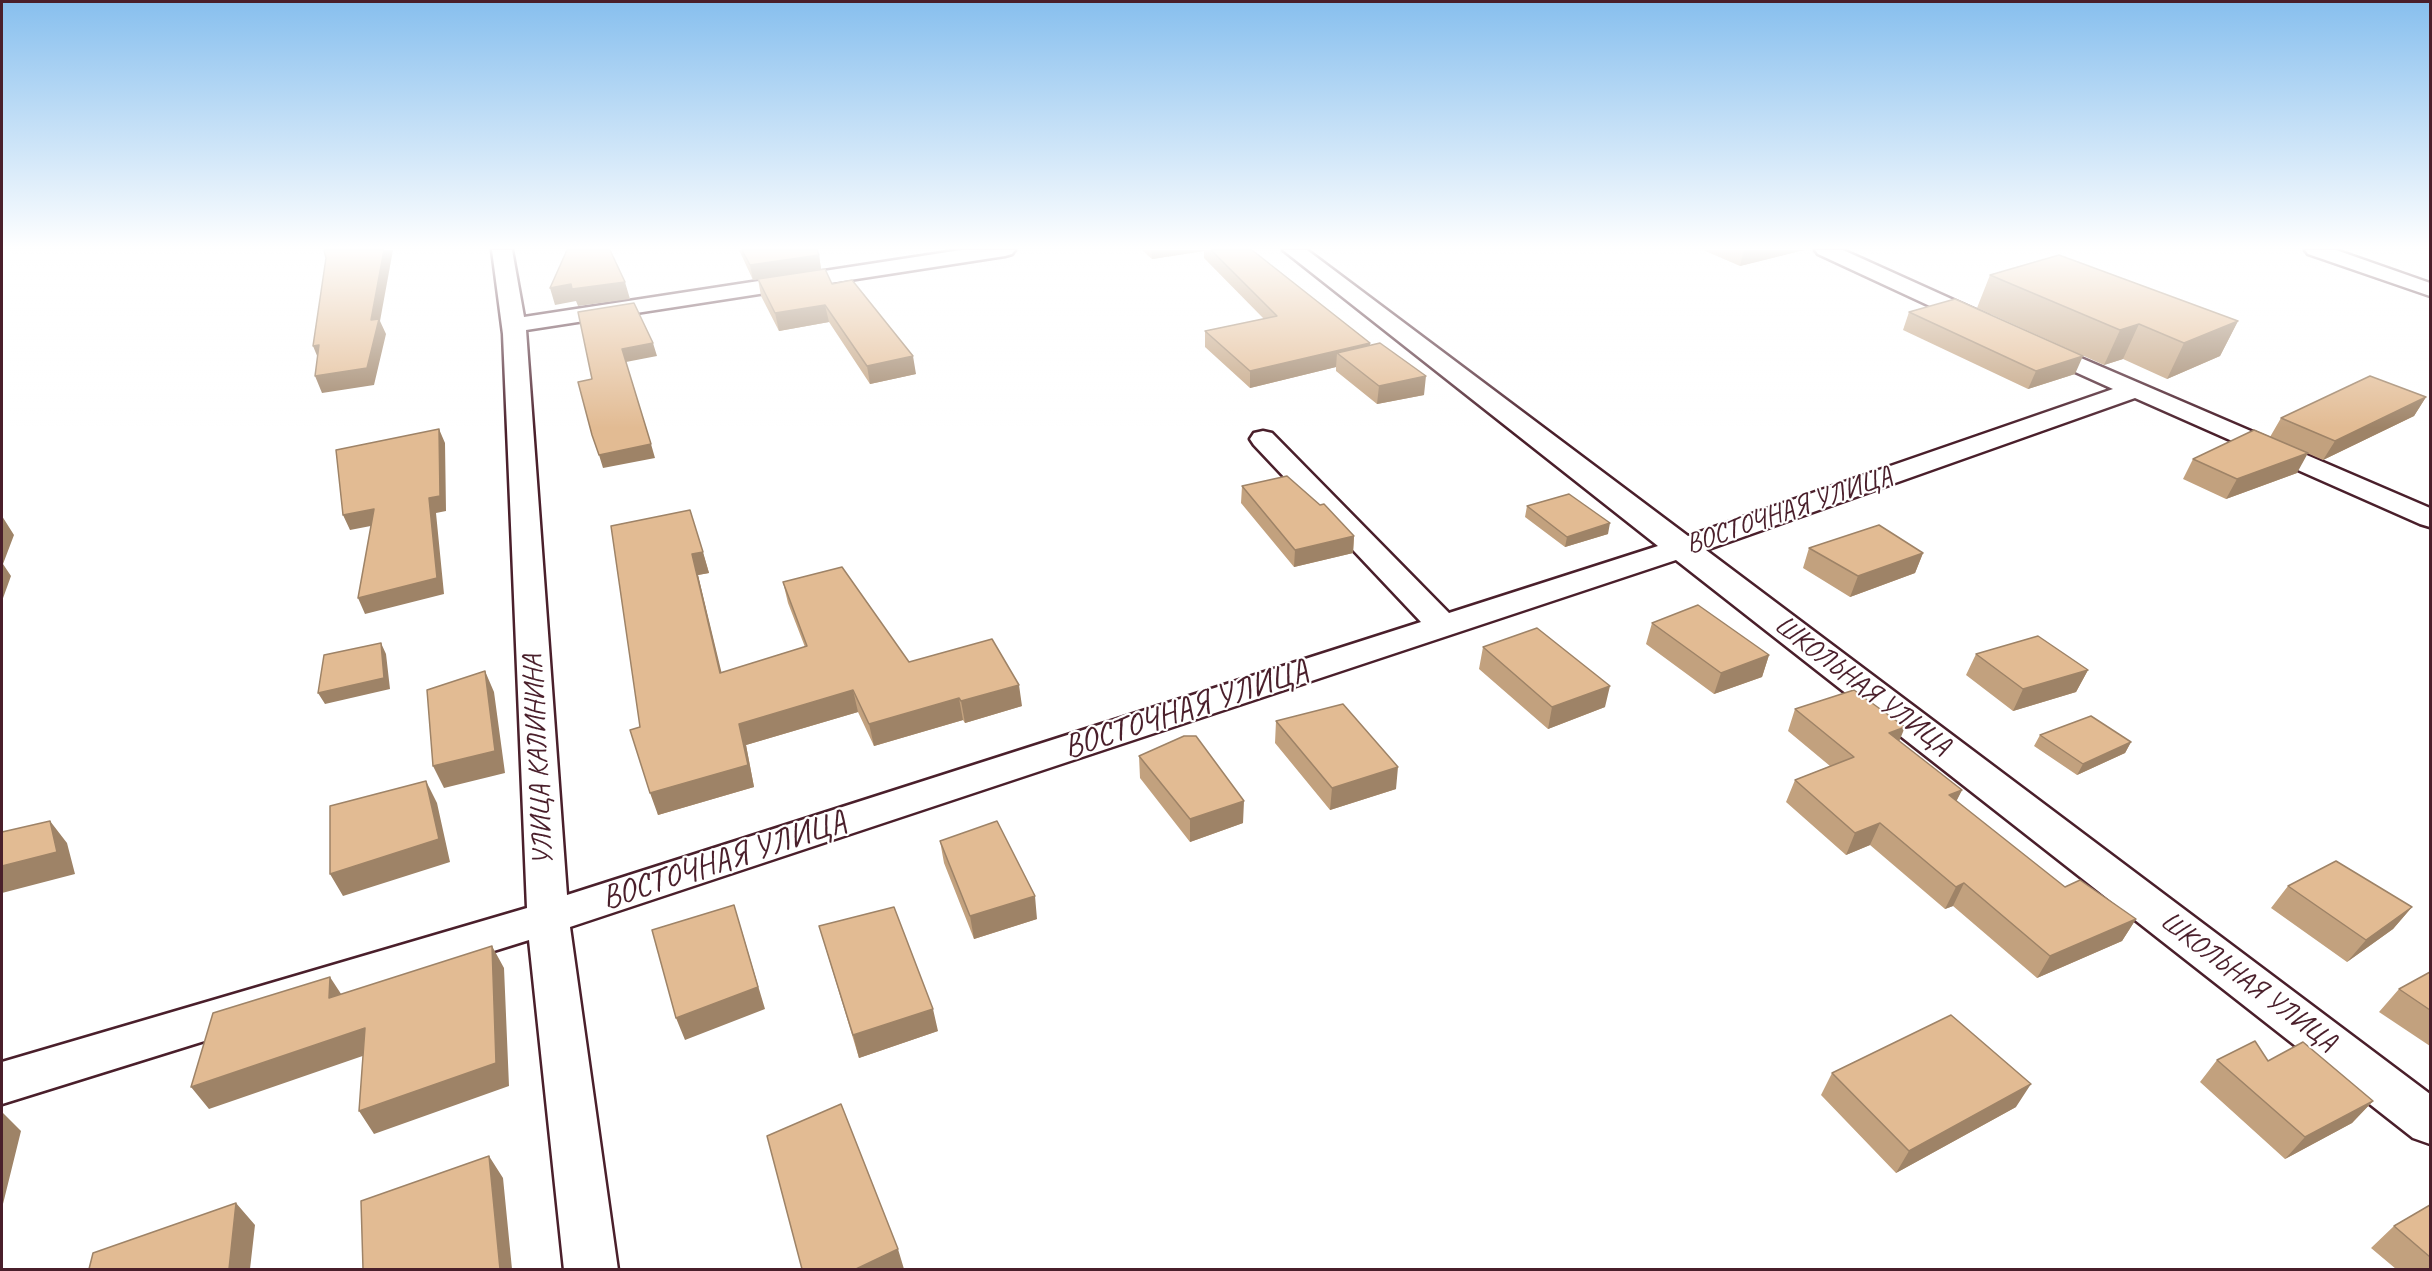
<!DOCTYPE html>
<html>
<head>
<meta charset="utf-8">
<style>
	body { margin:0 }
	#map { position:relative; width:2432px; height:1271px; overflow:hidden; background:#fff; font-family:Caveat,sans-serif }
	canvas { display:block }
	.frame { position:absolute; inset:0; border:3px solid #4a1f2b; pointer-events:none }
</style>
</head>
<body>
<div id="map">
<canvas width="2432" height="1271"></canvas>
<div class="frame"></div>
</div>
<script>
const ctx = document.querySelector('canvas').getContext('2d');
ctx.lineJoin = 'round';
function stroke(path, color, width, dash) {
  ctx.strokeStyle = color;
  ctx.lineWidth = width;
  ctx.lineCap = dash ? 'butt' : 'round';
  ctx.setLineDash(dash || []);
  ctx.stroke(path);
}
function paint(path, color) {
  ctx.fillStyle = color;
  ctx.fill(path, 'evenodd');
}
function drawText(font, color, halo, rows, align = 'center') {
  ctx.font = font + ' Caveat,sans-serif';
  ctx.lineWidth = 4.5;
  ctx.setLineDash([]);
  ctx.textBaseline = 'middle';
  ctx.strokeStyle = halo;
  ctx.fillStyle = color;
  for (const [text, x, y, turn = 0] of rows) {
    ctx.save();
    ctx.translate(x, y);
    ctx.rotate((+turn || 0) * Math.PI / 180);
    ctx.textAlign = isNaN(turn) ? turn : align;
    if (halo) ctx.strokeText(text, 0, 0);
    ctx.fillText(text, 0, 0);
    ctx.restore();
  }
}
const minor = new Path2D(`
	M 492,250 L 512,250 L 524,317 L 961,250 L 1015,250 L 1012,254 L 1005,256 L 526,330 L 567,895 L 1421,622 L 1254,445 L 1250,439 L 1254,433 L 1263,431 L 1272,433 L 1449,613 L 1658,546 L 1283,250 L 1307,250 L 1688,536 L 2113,389 L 2031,352 L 2027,347 L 2031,342 L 2039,340 L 2430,508 L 2430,527 L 2420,524 L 2135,398 L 1706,550 L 2430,1094 L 2430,1144 L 2413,1138 L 1676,560 L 570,927 L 618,1270 L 564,1270 L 529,940 L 2,1104 L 2,1062 L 527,908 L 503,334 Z
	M 1815,250 L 1843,250 L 1989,316 L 1992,321 L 1989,326 L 1981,328 L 1973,326 L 1818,254 Z
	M 2305,250 L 2336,250 L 2430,283 L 2430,296 L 2308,254 Z`);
stroke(minor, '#4a1f2b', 5);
paint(minor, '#fff');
paint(new Path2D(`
	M 739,250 L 817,250 L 819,255 L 821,269 L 753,280 Z
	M 1142,250 L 1252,250 L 1370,343 L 1370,345 L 1424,395 L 1377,404 L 1336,371 L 1336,367 L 1250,388 L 1205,347 L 1205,331 L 1264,319 L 1204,258 L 1204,251 L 1152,259 Z
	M 1703,250 L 1804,250 L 1740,266 Z
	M 1990,275 L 2238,321 L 2220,356 L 2167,379 L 2123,359 L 2104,365 L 1977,308 Z
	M 758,279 L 832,284 L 916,374 L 870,384 L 829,322 L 779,331 L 761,296 Z
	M 1909,312 L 2075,374 L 2028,389 L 1903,330 Z
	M 2426,397 L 2414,416 L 2323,460 L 2270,437 L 2281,418 Z
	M 2193,459 L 2297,473 L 2226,499 L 2183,479 Z
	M 1242,486 L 1354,536 L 1353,553 L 1294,567 L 1241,503 Z
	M 1527,506 L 1608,534 L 1565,547 L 1525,517 Z
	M 690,510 L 709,573 L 698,575 L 721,673 L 805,647 L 788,603 L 783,582 L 909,662 L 1022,706 L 965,723 L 963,720 L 874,746 L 858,712 L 746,745 L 754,787 L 658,815 L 640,727 Z
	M 1809,548 L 1923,553 L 1915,573 L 1850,597 L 1803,568 Z
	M 1652,623 L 1769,655 L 1762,677 L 1714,694 L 1646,644 Z
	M 1483,647 L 1605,707 L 1548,729 L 1479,669 Z
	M 1976,654 L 2088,670 L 2076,692 L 2013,711 L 1966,675 Z
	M 1795,709 L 1899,741 L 1962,790 L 1956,801 L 2065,887 L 2136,919 L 2122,941 L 2037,978 L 1953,906 L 1945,909 L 1870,845 L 1846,855 L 1786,802 L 1795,780 L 1830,766 L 1788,731 Z
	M 1276,721 L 1396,789 L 1330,810 L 1275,743 Z
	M 2040,735 L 2131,742 L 2125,753 L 2077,775 L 2034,746 Z
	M 1139,756 L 1243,823 L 1190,842 L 1140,778 Z
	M 940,841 L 1037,919 L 974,939 L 944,863 Z
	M 2288,886 L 2412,907 L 2393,929 L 2347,962 L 2271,908 Z
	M 819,926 L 938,1031 L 859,1058 Z
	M 2430,972 L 2430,1046 L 2379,1012 L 2399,989 Z
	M 2217,1060 L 2268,1061 L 2373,1101 L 2352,1123 L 2285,1159 L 2200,1082 Z
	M 1832,1073 L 2016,1107 L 1896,1173 L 1821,1095 Z
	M 2430,1205 L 2430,1269 L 2396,1269 L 2371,1248 L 2394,1226 Z`), '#c2a17e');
paint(new Path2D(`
	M 384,250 L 393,250 L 380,321 L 386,334 L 374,385 L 322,393 L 315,376 L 371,320 Z
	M 1151,250 L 1204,250 L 1204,251 L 1152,259 Z
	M 1744,250 L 1804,250 L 1740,266 Z
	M 819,255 L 821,269 L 753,280 L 750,265 Z
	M 625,282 L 630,299 L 578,306 L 576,301 L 555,305 L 550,288 L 571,284 Z
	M 825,305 L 829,322 L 779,331 L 775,313 Z
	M 2238,321 L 2220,356 L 2167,379 L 2184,343 Z
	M 2139,324 L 2123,359 L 2104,365 L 2120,330 Z
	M 653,343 L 657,356 L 626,362 L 622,349 Z
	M 1370,343 L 1369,359 L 1337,353 L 1336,367 L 1250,388 L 1250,371 Z
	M 319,345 L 320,363 L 313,346 Z
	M 913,356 L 916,374 L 870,384 L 867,366 Z
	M 2083,356 L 2075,374 L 2028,389 L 2036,371 Z
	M 1426,376 L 1424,395 L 1377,404 L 1379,386 Z
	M 2426,397 L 2414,416 L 2323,460 L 2335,441 Z
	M 439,429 L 445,443 L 446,511 L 436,513 L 444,594 L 365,614 L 358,598 L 429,498 Z
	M 651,444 L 655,458 L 603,468 L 599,455 Z
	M 2308,453 L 2297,473 L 2226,499 L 2237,479 Z
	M 374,509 L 381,524 L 350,530 L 343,515 Z
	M 2,516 L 14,535 L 3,564 L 11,576 L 2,601 Z
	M 1610,523 L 1608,534 L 1565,547 L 1567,537 Z
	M 1354,536 L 1353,553 L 1294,567 L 1295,550 Z
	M 703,552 L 709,573 L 698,575 L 727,695 L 720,673 L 692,554 Z
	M 1923,553 L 1915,573 L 1850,597 L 1858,576 Z
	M 381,643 L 386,654 L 390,689 L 325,704 L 318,693 Z
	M 1769,655 L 1762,677 L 1714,694 L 1721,673 Z
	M 2088,670 L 2076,692 L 2013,711 L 2023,689 Z
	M 485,671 L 494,692 L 505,773 L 444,788 L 433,766 Z
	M 1019,685 L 1022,706 L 965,723 L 961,701 Z
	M 1610,686 L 1605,707 L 1548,729 L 1552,707 Z
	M 853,690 L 858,712 L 746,745 L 754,787 L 658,815 L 650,793 L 739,724 Z
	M 959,698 L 963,720 L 874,746 L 869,724 Z
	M 1905,727 L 1896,749 L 1889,733 Z
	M 2131,742 L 2125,753 L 2077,775 L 2083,764 Z
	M 1398,767 L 1396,789 L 1330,810 L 1332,788 Z
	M 426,781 L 437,803 L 450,862 L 343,896 L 330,874 Z
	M 1962,790 L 1951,812 L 1949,795 Z
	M 1244,801 L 1243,823 L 1190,842 L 1190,819 Z
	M 50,821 L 67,843 L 75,874 L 2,893 L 2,866 Z
	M 1880,823 L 1870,845 L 1846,855 L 1855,833 Z
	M 1964,883 L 1953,906 L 1945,909 L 1956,887 Z
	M 1035,896 L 1037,919 L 974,939 L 970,916 Z
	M 734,905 L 765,1009 L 685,1040 L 676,1018 Z
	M 2412,907 L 2393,929 L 2347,962 L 2366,940 Z
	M 2136,919 L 2122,941 L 2037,978 L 2050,956 Z
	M 492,946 L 504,968 L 509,1086 L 374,1134 L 359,1111 Z
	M 330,977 L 345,1000 L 329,998 Z
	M 933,1009 L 938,1031 L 859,1058 L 853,1035 Z
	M 365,1028 L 380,1050 L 209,1109 L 191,1087 Z
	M 2031,1084 L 2016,1107 L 1896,1173 L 1909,1151 Z
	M 2373,1101 L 2352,1123 L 2285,1159 L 2305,1137 Z
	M 2,1112 L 21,1131 L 2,1208 Z
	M 489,1156 L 503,1178 L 512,1269 L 500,1269 Z
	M 236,1203 L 255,1225 L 250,1269 L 229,1269 Z
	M 898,1249 L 904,1269 L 856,1269 Z`), '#9e8367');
const building = new Path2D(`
	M 324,250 L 384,250 L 371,320 L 379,319 L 367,368 L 315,376 L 319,345 L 313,346 L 326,258 Z
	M 567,250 L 610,250 L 625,282 L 572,289 L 571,284 L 550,288 Z
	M 742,250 L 817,250 L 819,255 L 750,265 Z
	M 1211,250 L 1252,250 L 1370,343 L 1250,371 L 1205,331 L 1277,316 Z
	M 2059,255 L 2238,321 L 2184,343 L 2139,324 L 2120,330 L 1990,275 Z
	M 825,269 L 832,284 L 852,280 L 913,356 L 867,366 L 825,305 L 775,313 L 758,279 Z
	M 1955,299 L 2083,356 L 2036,371 L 1909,312 Z
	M 634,303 L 653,343 L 622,349 L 651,444 L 599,455 L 592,435 L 578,382 L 592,379 L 578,312 Z
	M 1380,343 L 1426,376 L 1379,386 L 1337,353 Z
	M 2370,376 L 2426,397 L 2335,441 L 2281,418 Z
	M 439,429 L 440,496 L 429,498 L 437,578 L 358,598 L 374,509 L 343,515 L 336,450 Z
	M 2254,430 L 2308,453 L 2237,479 L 2193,459 Z
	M 1287,476 L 1320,505 L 1324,504 L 1354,536 L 1295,550 L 1242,486 Z
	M 1569,494 L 1610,523 L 1567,537 L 1527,506 Z
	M 690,510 L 703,552 L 692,554 L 720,673 L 807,646 L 783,582 L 842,567 L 909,662 L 992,639 L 1019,685 L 961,701 L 959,698 L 869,724 L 853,690 L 739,724 L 748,765 L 650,793 L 630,730 L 640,727 L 611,526 Z
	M 1879,525 L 1923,553 L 1858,576 L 1809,548 Z
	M 1698,605 L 1769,655 L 1721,673 L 1652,623 Z
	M 1537,628 L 1610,686 L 1552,707 L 1483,647 Z
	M 2038,636 L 2088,670 L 2023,689 L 1976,654 Z
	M 381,643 L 384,678 L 318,693 L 324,655 Z
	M 485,671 L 495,751 L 433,766 L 427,690 Z
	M 1854,690 L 1905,727 L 1889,733 L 1962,790 L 1949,795 L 2065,887 L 2080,880 L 2136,919 L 2050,956 L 1964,883 L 1956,887 L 1880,823 L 1855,833 L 1795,780 L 1854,757 L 1795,709 Z
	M 1343,704 L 1398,767 L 1332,788 L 1276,721 Z
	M 2091,716 L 2131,742 L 2083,764 L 2040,735 Z
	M 1184,736 L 1196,736 L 1244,801 L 1190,819 L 1139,756 Z
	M 426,781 L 439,839 L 330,874 L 330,806 Z
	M 50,821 L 57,852 L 2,866 L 2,832 Z
	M 997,821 L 1035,896 L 970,916 L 940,841 Z
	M 2336,861 L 2412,907 L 2366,940 L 2288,886 Z
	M 734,905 L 758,987 L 676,1018 L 652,930 Z
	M 894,907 L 933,1009 L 853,1035 L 819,926 Z
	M 492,946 L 496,1063 L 359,1111 L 365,1028 L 191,1087 L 213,1013 L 330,977 L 329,998 Z
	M 2430,972 L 2430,1010 L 2399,989 Z
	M 1951,1015 L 2031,1084 L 1909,1151 L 1832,1073 Z
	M 2255,1041 L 2268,1061 L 2303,1042 L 2373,1101 L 2305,1137 L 2217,1060 Z
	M 841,1104 L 898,1249 L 856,1269 L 802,1269 L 767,1136 Z
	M 489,1156 L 500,1269 L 363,1269 L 361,1201 Z
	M 236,1203 L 229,1269 L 89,1269 L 93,1253 Z
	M 2430,1205 L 2430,1257 L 2394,1226 Z`);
paint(building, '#e2bb93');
stroke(building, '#9e8367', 1.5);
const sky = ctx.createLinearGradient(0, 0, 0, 428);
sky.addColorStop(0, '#87bfee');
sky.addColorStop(0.58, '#fff');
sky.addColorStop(1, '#ffffff00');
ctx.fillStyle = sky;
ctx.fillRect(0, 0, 2432, 428);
drawText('28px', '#4a1f2b', '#fff', [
	["ВОСТОЧНАЯ УЛИЦА",1789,511,-19],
	["ШКОЛЬНАЯ УЛИЦА",1862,686,37],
	["УЛИЦА КАЛИНИНА",539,760,-93],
	["ШКОЛЬНАЯ УЛИЦА",2248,982,37]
]);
drawText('33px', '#4a1f2b', '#fff', [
	["ВОСТОЧНАЯ УЛИЦА",1186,710,-18],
	["ВОСТОЧНАЯ УЛИЦА",724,861,-18]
]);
</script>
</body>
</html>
